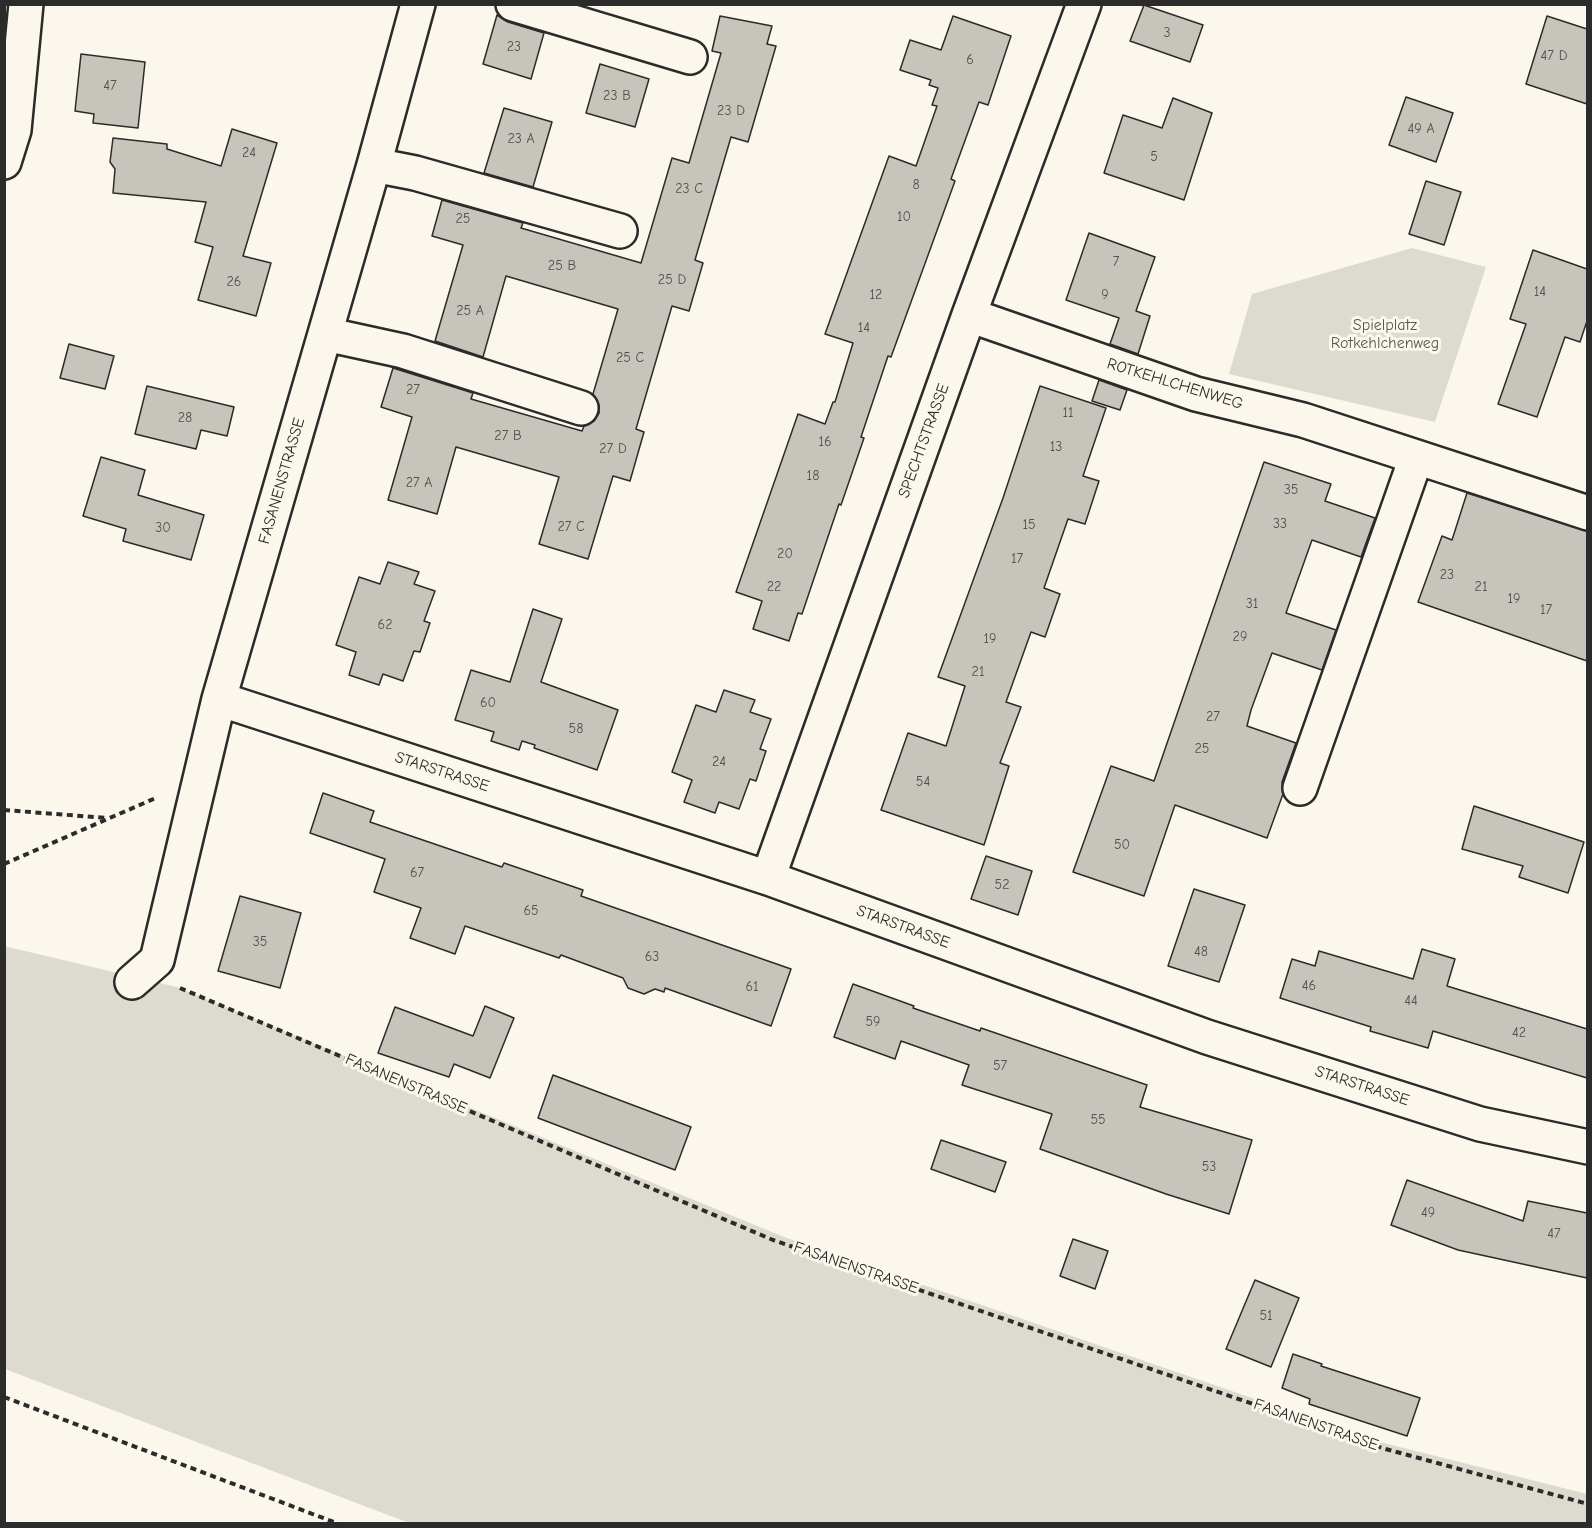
<!DOCTYPE html>
<html>
<head>
<meta charset="utf-8">
<style>
	body { margin:0 }
	#map { position:relative; width:1592px; height:1528px; overflow:hidden; background:#fbf7ec; font-family:"Comic Neue",sans-serif }
	canvas { display:block }
	.frame { position:absolute; inset:0; border:6px solid #2b2b2b; pointer-events:none }
</style>
</head>
<body>
<div id="map">
<canvas width="1592" height="1528"></canvas>
<div class="frame"></div>
</div>
<script>
const ctx = document.querySelector('canvas').getContext('2d');
ctx.lineJoin = 'round';
function paint(path, color) {
  ctx.fillStyle = color;
  ctx.fill(path, 'evenodd');
}
function stroke(path, color, width, dash) {
  ctx.strokeStyle = color;
  ctx.lineWidth = width;
  ctx.lineCap = dash ? 'butt' : 'round';
  ctx.setLineDash(dash || []);
  ctx.stroke(path);
}
function drawText(font, color, halo, rows, align = 'center') {
  ctx.font = font + ' "Comic Neue",sans-serif';
  ctx.lineWidth = 6;
  ctx.setLineDash([]);
  ctx.textBaseline = 'middle';
  ctx.strokeStyle = halo;
  ctx.fillStyle = color;
  for (const [text, x, y, turn = 0] of rows) {
    ctx.save();
    ctx.translate(x, y);
    ctx.rotate((+turn || 0) * Math.PI / 180);
    ctx.textAlign = isNaN(turn) ? turn : align;
    if (halo) ctx.strokeText(text, 0, 0);
    ctx.fillText(text, 0, 0);
    ctx.restore();
  }
}
paint(new Path2D(`
	M 1412,248 L 1486,267 L 1435,422 L 1229,374 L 1252,294 Z
	M 4,946 L 177,987 L 784,1237 L 1380,1442 L 1587,1494 L 1587,1523 L 409,1523 L 5,1369 Z`), '#dddad0');
const building = new Path2D(`
	M 1144,5 L 1203,25 L 1190,62 L 1130,41 Z
	M 497,15 L 508,22 L 544,33 L 531,79 L 483,64 Z
	M 720,16 L 772,26 L 767,44 L 776,46 L 748,142 L 731,137 L 695,260 L 703,263 L 689,311 L 672,306 L 636,429 L 644,432 L 630,481 L 613,476 L 588,559 L 539,544 L 559,477 L 456,447 L 437,514 L 388,500 L 412,417 L 381,407 L 393,368 L 473,393 L 471,399 L 582,431 L 584,426 L 594,421 L 599,413 L 599,405 L 593,394 L 618,309 L 506,276 L 483,357 L 435,341 L 463,245 L 432,236 L 442,200 L 523,223 L 521,228 L 641,263 L 672,158 L 689,163 L 721,53 L 712,51 Z
	M 953,16 L 1011,36 L 988,105 L 979,102 L 951,179 L 955,181 L 891,357 L 888,356 L 861,437 L 864,438 L 841,505 L 839,504 L 802,614 L 798,613 L 789,641 L 753,629 L 762,601 L 736,592 L 798,414 L 825,424 L 833,402 L 835,402 L 853,343 L 825,334 L 889,156 L 916,166 L 937,106 L 932,105 L 938,88 L 929,85 L 931,80 L 900,70 L 910,40 L 941,50 Z
	M 1547,16 L 1587,29 L 1587,104 L 1526,84 Z
	M 81,54 L 145,62 L 138,128 L 93,123 L 94,114 L 75,111 Z
	M 600,64 L 649,79 L 635,127 L 586,113 Z
	M 1406,97 L 1453,113 L 1436,162 L 1389,145 Z
	M 1173,98 L 1212,113 L 1184,200 L 1104,173 L 1123,115 L 1162,128 Z
	M 504,108 L 552,122 L 533,187 L 484,173 Z
	M 232,129 L 277,143 L 243,256 L 271,263 L 256,316 L 198,300 L 213,247 L 195,242 L 206,202 L 113,193 L 115,169 L 110,162 L 113,138 L 167,144 L 167,149 L 221,166 Z
	M 1426,181 L 1461,192 L 1444,245 L 1409,234 Z
	M 1089,233 L 1155,257 L 1136,311 L 1150,316 L 1138,354 L 1110,344 L 1119,318 L 1066,300 Z
	M 1533,250 L 1587,269 L 1587,321 L 1580,342 L 1565,337 L 1537,417 L 1498,404 L 1526,324 L 1510,319 Z
	M 69,344 L 114,356 L 105,389 L 60,378 Z
	M 1099,380 L 1127,390 L 1120,410 L 1092,401 Z
	M 147,386 L 234,407 L 227,436 L 201,430 L 196,449 L 135,434 Z
	M 1040,386 L 1106,408 L 1083,476 L 1099,481 L 1085,524 L 1068,519 L 1044,588 L 1060,594 L 1045,637 L 1031,632 L 1006,702 L 1021,707 L 1000,763 L 1009,766 L 984,845 L 881,810 L 908,733 L 946,746 L 965,686 L 938,677 L 1003,498 Z
	M 101,457 L 145,470 L 138,495 L 204,515 L 191,560 L 123,541 L 126,529 L 83,516 Z
	M 1264,462 L 1331,484 L 1325,501 L 1375,518 L 1361,557 L 1312,540 L 1286,613 L 1336,630 L 1322,670 L 1272,653 L 1251,710 L 1247,726 L 1296,743 L 1282,782 L 1283,794 L 1267,838 L 1175,805 L 1144,896 L 1073,872 L 1111,766 L 1154,781 Z
	M 1467,493 L 1587,531 L 1587,661 L 1418,602 L 1442,536 L 1452,540 Z
	M 388,562 L 419,572 L 414,584 L 435,591 L 424,621 L 430,623 L 420,652 L 414,651 L 403,681 L 383,674 L 379,685 L 349,675 L 356,652 L 336,645 L 359,577 L 380,584 Z
	M 533,609 L 562,619 L 541,682 L 618,710 L 597,770 L 534,748 L 535,745 L 522,741 L 519,750 L 491,741 L 494,732 L 455,720 L 471,670 L 510,682 Z
	M 724,690 L 755,700 L 750,712 L 771,719 L 760,749 L 766,751 L 756,781 L 750,779 L 739,809 L 719,802 L 715,813 L 684,802 L 692,780 L 672,772 L 696,705 L 716,712 Z
	M 323,793 L 374,811 L 370,822 L 502,867 L 504,863 L 583,890 L 581,896 L 791,969 L 771,1026 L 665,988 L 664,992 L 655,989 L 644,994 L 628,988 L 623,978 L 561,955 L 559,958 L 465,926 L 455,954 L 410,938 L 421,908 L 374,892 L 385,859 L 310,833 Z
	M 1474,806 L 1584,842 L 1568,893 L 1519,877 L 1523,866 L 1462,849 Z
	M 986,856 L 1032,871 L 1018,915 L 971,899 Z
	M 1194,889 L 1245,905 L 1219,982 L 1168,966 Z
	M 240,896 L 301,913 L 280,988 L 218,971 Z
	M 1422,949 L 1455,959 L 1447,986 L 1587,1029 L 1587,1078 L 1433,1031 L 1428,1048 L 1370,1031 L 1371,1027 L 1280,998 L 1292,959 L 1315,966 L 1319,951 L 1413,979 Z
	M 853,984 L 914,1006 L 913,1008 L 980,1031 L 981,1028 L 1147,1085 L 1140,1107 L 1252,1140 L 1229,1214 L 1166,1194 L 1040,1149 L 1052,1114 L 962,1085 L 969,1065 L 901,1041 L 895,1059 L 834,1037 Z
	M 485,1006 L 514,1018 L 490,1078 L 454,1064 L 449,1077 L 378,1053 L 395,1007 L 473,1036 Z
	M 553,1075 L 691,1127 L 675,1170 L 538,1118 Z
	M 941,1140 L 1006,1162 L 995,1192 L 931,1169 Z
	M 1407,1180 L 1523,1221 L 1528,1201 L 1587,1213 L 1587,1278 L 1458,1250 L 1391,1225 Z
	M 1073,1239 L 1108,1251 L 1095,1289 L 1060,1276 Z
	M 1255,1280 L 1299,1298 L 1271,1367 L 1226,1349 Z
	M 1293,1354 L 1322,1364 L 1321,1366 L 1420,1398 L 1407,1436 L 1309,1404 L 1310,1399 L 1282,1388 Z`);
paint(building, '#c7c4bc');
stroke(building, '#2b2b2b', 1.5);
const minor = new Path2D(`
	M 513,4 L 690,57
	M 4,162 L 14,130 L 26,4
	M 374,165 L 415,173 L 620,231
	M 969,315 L 1196,394 L 1303,420 L 1588,513
	M 325,334 L 403,351 L 581,408
	M 219,699 L 768,878 L 1207,1037 L 1480,1124 L 1588,1147
	M 1300,788 L 1416,458
	M 768,878 L 969,315 L 1084,4
	M 132,982 L 157,960 L 219,699 L 374,165 L 418,4`);
stroke(minor, '#2b2b2b', 38);
stroke(new Path2D(`
	M 4,810 L 107,818
	M 4,864 L 158,797
	M 180,988 L 773,1240 L 1382,1448 L 1588,1504
	M 4,1397 L 339,1524`), '#2b2b2b', 4, [6, 4.5]);
stroke(minor, '#fbf7ec', 33);
drawText('14px', '#52514f', null, [
	["3",1167,33],
	["23",514,47],
	["47 D",1554,56],
	["6",970,60],
	["47",110,86],
	["23 B",617,96],
	["23 D",731,111],
	["49 A",1421,129],
	["23 A",521,139],
	["24",249,153],
	["5",1154,157],
	["8",916,185],
	["23 C",689,189],
	["10",904,217],
	["25",463,219],
	["7",1116,262],
	["25 B",562,266],
	["25 D",672,280],
	["26",234,282],
	["14",1540,292],
	["12",876,295],
	["9",1105,295],
	["25 A",470,311],
	["14",864,328],
	["25 C",630,358],
	["27",413,390],
	["11",1068,413],
	["28",185,418],
	["27 B",508,436],
	["16",825,442],
	["13",1056,447],
	["27 D",613,449],
	["18",813,476],
	["27 A",419,483],
	["35",1291,490],
	["33",1280,524],
	["15",1029,525],
	["27 C",571,527],
	["30",163,528],
	["20",785,554],
	["17",1017,559],
	["23",1447,575],
	["22",774,587],
	["21",1481,587],
	["19",1514,599],
	["31",1252,604],
	["17",1546,610],
	["62",385,625],
	["29",1240,637],
	["19",990,639],
	["21",978,672],
	["60",488,703],
	["27",1213,717],
	["58",576,729],
	["25",1202,749],
	["24",719,762],
	["54",923,782],
	["50",1122,845],
	["67",417,873],
	["52",1002,885],
	["65",531,911],
	["35",260,942],
	["48",1201,952],
	["63",652,957],
	["46",1309,986],
	["61",752,987],
	["44",1411,1001],
	["59",873,1022],
	["42",1519,1033],
	["57",1000,1066],
	["55",1098,1120],
	["53",1209,1167],
	["49",1428,1213],
	["47",1554,1234],
	["51",1266,1316]
]);
drawText('16px', '#585754', '#fbf7ec', [
	["Spielplatz",1385,325],
	["Rotkehlchenweg",1385,343]
]);
drawText('16px', '#2b2b2b', '#fbf7ec', [
	["ROTKEHLCHENWEG",1175,384,17],
	["SPECHTSTRASSE",924,441,-70],
	["FASANENSTRASSE",282,481,-74],
	["STARSTRASSE",442,772,18],
	["STARSTRASSE",903,927,20],
	["FASANENSTRASSE",406,1084,23],
	["STARSTRASSE",1362,1086,18],
	["FASANENSTRASSE",856,1268,19],
	["FASANENSTRASSE",1316,1425,19]
]);
</script>
</body>
</html>
